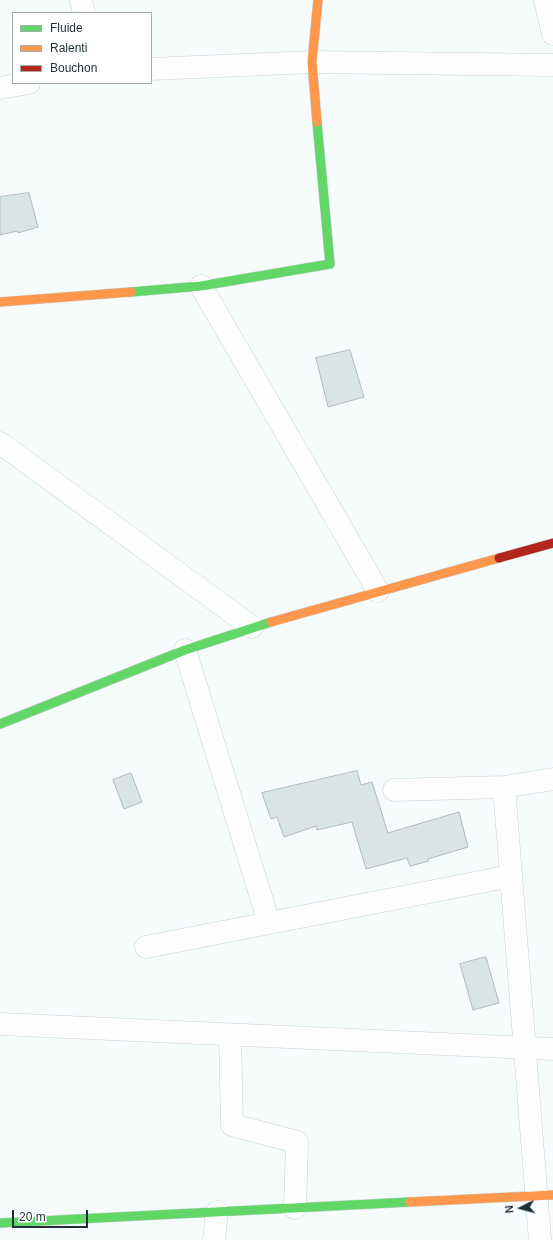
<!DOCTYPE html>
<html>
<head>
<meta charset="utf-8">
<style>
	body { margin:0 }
	#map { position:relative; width:553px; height:1240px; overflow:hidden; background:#f6fbfc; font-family:Arial,sans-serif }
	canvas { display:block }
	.legend { position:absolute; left:12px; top:12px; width:140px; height:72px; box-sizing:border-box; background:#fff; border:1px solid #a5acae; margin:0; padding:5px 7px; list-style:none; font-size:12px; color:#1e2f35 }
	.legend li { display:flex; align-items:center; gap:8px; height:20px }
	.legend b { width:20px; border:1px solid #a5acae }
	.north { position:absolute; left:501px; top:1188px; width:40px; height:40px; -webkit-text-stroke:3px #fff; paint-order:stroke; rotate:264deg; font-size:11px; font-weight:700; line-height:16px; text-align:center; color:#1e2f35 }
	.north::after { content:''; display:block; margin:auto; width:14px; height:18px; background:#1e2f35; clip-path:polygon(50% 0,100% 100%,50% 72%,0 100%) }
	.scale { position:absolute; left:12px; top:1210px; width:76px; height:18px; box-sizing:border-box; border:2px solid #1e2f35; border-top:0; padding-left:5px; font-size:12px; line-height:14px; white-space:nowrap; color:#1e2f35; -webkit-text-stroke:3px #fff; paint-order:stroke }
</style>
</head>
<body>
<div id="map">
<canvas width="553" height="1240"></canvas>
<ul class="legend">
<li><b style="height:5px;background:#63d668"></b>Fluide</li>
<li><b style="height:5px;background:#ff974d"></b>Ralenti</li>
<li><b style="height:5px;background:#b3261e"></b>Bouchon</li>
</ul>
<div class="north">N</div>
<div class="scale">20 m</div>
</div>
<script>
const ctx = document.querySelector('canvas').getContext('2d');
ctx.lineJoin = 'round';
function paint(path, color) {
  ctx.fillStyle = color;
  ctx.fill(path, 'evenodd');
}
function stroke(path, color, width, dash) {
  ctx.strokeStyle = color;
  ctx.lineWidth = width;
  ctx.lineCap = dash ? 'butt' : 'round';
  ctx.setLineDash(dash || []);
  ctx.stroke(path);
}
const building = new Path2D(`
	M 29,193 L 38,227 L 18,233 L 17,231 L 0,235 L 0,197 Z
	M 350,350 L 364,397 L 328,407 L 316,358 Z
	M 357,771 L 361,785 L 372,782 L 388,833 L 459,812 L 468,847 L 428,859 L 429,861 L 410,866 L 407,858 L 366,869 L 352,822 L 317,830 L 316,826 L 284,837 L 277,817 L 271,819 L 262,793 Z
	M 131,773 L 142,802 L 124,809 L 113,780 Z
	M 486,957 L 499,1003 L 473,1010 L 460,964 Z`);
paint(building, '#d9e4e7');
stroke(building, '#b1bbbe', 1);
const street = new Path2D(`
	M 81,0 L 84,13
	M 545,0 L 553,34
	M 151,69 L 312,62 L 553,65
	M 0,88 L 29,83
	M 201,286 L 378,591
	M 0,443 L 252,627
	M 185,650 L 269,923
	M 504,787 L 540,1240
	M 394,790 L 504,787 L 553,779
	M 146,947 L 511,876
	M 0,1024 L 553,1049
	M 230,1035 L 232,1125 L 297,1142 L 295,1208
	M 214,1240 L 217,1212`);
const fast = new Path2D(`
	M 131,292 L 201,286 L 330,264 L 317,122
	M 0,724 L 185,650 L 271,622
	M 0,1223 L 410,1202`);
const slow = new Path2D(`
	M 317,122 L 312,62 L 318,0
	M 0,302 L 131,292
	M 271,622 L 499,558
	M 410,1202 L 553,1195`);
const jam = new Path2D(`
	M 499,558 L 553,543`);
stroke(street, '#c7d2d4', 23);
stroke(fast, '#c7d2d4', 10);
stroke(slow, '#c7d2d4', 10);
stroke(jam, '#c7d2d4', 10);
stroke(street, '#fefeff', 22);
stroke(fast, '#63d668', 9);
stroke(slow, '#ff974d', 9);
stroke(jam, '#b3261e', 9);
</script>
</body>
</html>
